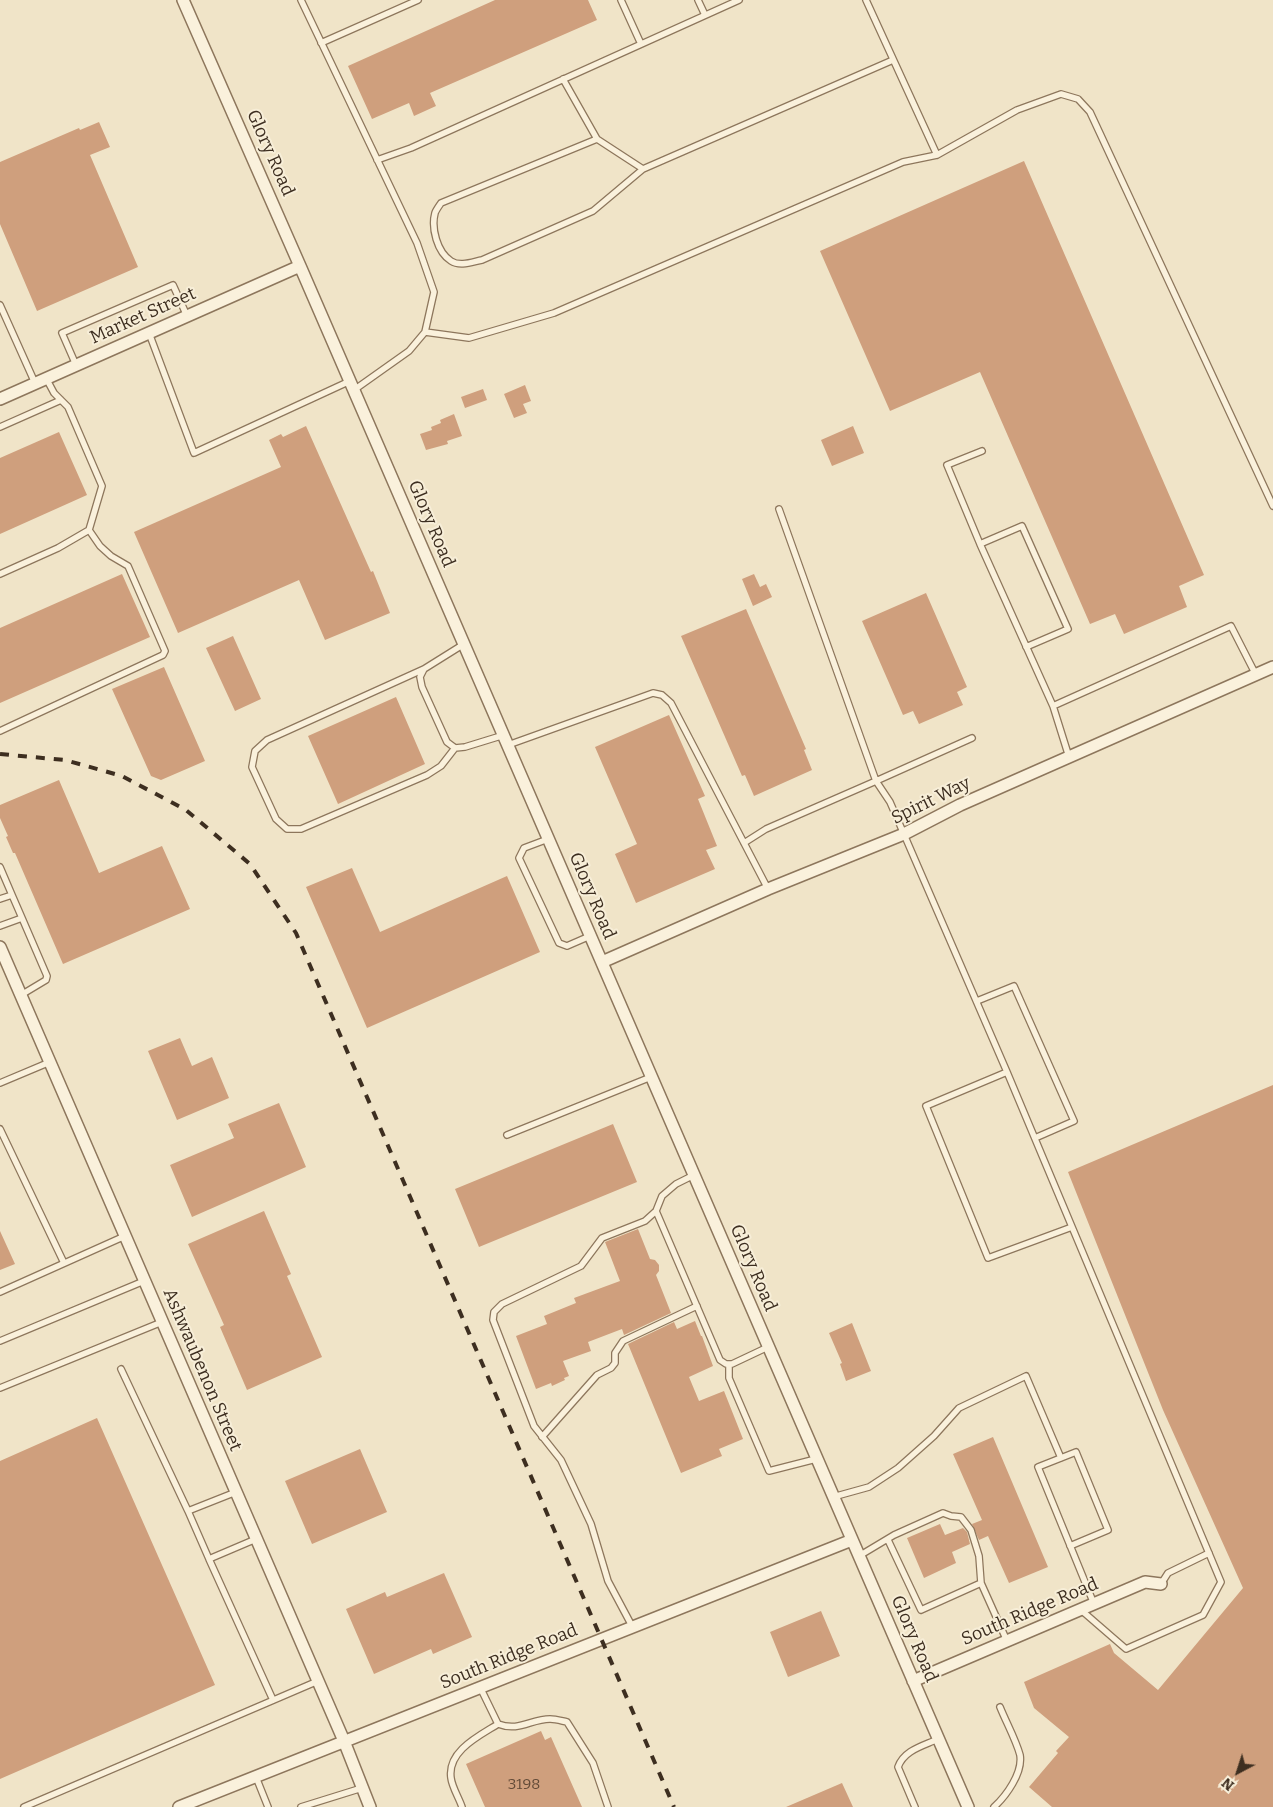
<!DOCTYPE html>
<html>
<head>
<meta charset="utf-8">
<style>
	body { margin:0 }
	#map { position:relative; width:1273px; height:1807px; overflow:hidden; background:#f0e4c8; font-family:Bitter,serif }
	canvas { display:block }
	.north { position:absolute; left:1213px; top:1747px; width:50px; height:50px; -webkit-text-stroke:4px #f7eed8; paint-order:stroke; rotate:220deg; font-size:14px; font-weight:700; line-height:20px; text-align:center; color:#3d2e20 }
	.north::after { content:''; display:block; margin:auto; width:18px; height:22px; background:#3d2e20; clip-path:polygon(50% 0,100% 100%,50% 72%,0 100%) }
</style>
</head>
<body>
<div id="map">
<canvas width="1273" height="1807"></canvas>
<div class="north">N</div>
</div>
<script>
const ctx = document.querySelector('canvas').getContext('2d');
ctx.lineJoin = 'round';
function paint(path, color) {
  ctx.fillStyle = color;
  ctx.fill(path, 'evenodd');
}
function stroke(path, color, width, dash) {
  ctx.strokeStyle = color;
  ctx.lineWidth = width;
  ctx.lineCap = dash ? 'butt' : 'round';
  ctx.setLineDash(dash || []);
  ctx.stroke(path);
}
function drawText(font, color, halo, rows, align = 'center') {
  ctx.font = font + ' Bitter,serif';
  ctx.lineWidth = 4;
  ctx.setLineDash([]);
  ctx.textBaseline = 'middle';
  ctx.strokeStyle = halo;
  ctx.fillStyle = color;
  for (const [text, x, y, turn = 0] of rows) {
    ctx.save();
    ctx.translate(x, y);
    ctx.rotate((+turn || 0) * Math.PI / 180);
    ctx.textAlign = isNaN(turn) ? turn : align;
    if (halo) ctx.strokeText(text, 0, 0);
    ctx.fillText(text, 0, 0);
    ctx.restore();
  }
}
paint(new Path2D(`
	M 495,0 L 588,0 L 597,20 L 430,93 L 436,106 L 414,116 L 409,103 L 372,119 L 348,66 Z
	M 99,122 L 110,147 L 90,155 L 138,267 L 37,311 L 0,224 L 0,162 L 79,128 L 80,130 Z
	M 1024,161 L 1204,575 L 1179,586 L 1187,607 L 1124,634 L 1115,614 L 1090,624 L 980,372 L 890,411 L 820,251 Z
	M 525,385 L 531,401 L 523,404 L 527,413 L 514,418 L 504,394 Z
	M 483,389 L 487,400 L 465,408 L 461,397 Z
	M 454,414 L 462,436 L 447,441 L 448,444 L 426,450 L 420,434 L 432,430 L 431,427 L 441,423 L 440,420 Z
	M 306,426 L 371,572 L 373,571 L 390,613 L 325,640 L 299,580 L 178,633 L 134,532 L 281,467 L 269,440 L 281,434 L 283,437 Z
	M 853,426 L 864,453 L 832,466 L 821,440 Z
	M 59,432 L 87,495 L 0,534 L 0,458 Z
	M 122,574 L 150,637 L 0,703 L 0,628 Z
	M 754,574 L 760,587 L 766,584 L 772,597 L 753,606 L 742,579 Z
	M 926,593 L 967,687 L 957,692 L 963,705 L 919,724 L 913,711 L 903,715 L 862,621 Z
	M 746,609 L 806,749 L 804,750 L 812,770 L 754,796 L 745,775 L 742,776 L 681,636 Z
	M 233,636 L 261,699 L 235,711 L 206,648 Z
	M 164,667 L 205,761 L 161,780 L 151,776 L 112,689 Z
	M 396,697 L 425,764 L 338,804 L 308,736 Z
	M 669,715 L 705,796 L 698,799 L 717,846 L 706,850 L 715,869 L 636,903 L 615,854 L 637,844 L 595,747 Z
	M 59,780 L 99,873 L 162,846 L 190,909 L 63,964 L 15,853 L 13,853 L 6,837 L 8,836 L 0,818 L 0,805 Z
	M 352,868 L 380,932 L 507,876 L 540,952 L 367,1028 L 306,887 Z
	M 180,1038 L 192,1066 L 212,1057 L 229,1098 L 177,1120 L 148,1051 Z
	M 1273,1085 L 1273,1807 L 1052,1807 L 1029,1787 L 1058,1753 L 1056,1751 L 1069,1737 L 1034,1708 L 1024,1682 L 1110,1644 L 1114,1653 L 1158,1690 L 1243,1588 L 1163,1410 L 1068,1172 Z
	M 279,1103 L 306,1167 L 192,1217 L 170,1165 L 234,1138 L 228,1124 Z
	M 613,1124 L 637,1182 L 479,1247 L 455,1189 Z
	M 264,1211 L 291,1274 L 287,1276 L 322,1357 L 247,1390 L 220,1327 L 224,1325 L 188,1244 Z
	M 638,1229 L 650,1259 L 655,1260 L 659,1265 L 659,1271 L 656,1275 L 671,1313 L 624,1335 L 622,1329 L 588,1342 L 591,1351 L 563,1361 L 569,1376 L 564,1378 L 565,1380 L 552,1386 L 551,1383 L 536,1389 L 516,1336 L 547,1324 L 544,1316 L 576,1303 L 574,1298 L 620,1281 L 605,1242 Z
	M 0,1231 L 15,1264 L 0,1270 Z
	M 695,1321 L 701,1336 L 702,1336 L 713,1366 L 689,1377 L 699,1401 L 724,1391 L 743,1439 L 719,1449 L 722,1456 L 681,1473 L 628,1344 L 674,1322 L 677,1329 Z
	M 852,1323 L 871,1371 L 846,1381 L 840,1364 L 842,1363 L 829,1333 Z
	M 97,1418 L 215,1685 L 0,1779 L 0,1461 Z
	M 993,1437 L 1048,1567 L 1009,1583 L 988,1536 L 979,1540 L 972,1524 L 982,1520 L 953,1454 Z
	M 360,1449 L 387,1512 L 312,1544 L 285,1481 Z
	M 940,1524 L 945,1535 L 963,1528 L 967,1532 L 970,1544 L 952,1552 L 956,1563 L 924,1578 L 907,1538 Z
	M 444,1573 L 472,1637 L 433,1654 L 431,1649 L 374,1674 L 346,1609 L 385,1592 L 387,1597 Z
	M 821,1611 L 840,1656 L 788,1677 L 770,1632 Z
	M 541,1731 L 545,1740 L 551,1737 L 582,1807 L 485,1807 L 466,1764 Z
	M 842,1783 L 853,1807 L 786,1807 Z`), '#cf9f7d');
const service = new Path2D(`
	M 301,0 L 417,243 L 434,292 L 425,332 L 409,351 L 354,390
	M 621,0 L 641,44
	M 698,0 L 705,15
	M 866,0 L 937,155
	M 321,43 L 418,0
	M 563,79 L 597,139 L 441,203 C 439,206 436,210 435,213 C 431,228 437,252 451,261 C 460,267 472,262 482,260 L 593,211 L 643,169 L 893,60
	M 597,139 L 643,169
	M 377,160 L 411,148 L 739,0
	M 0,305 L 35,383
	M 425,332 L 469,338 L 554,313 L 903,162 L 937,155 L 1017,110 L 1061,94 L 1078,99 L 1090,112 L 1273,506
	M 149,333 L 194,453 L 350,381
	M 76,365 L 62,333 L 173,285 L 187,316
	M 0,427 L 61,400
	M 982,451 L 947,465 L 980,544 L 1053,706
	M 779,509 L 876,781 L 972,738
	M 980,544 L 1022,526 L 1068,629 L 1026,647
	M 0,574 L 58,548 L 89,530 L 102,486 L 68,407 L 54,393 L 46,378
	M 464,644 L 424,669 L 420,677 L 422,687 L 447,742 L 455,748 L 465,747 L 504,735
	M 424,669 L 267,740 L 255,751 L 252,767 L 276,819 L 287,829 L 301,829 L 427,775 L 441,766 L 455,748
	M 0,731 L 163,655 L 165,651 L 128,566 L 111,556 L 100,546 L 89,530
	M 508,745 L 653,693 L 662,695 L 671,703 L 768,889
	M 1069,757 L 1053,706 L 1231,626 L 1256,675
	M 548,839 L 524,848 L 519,858 L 559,943 L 567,946 L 590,936
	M 744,843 L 766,829 L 876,781 L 890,802 L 1007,1072 L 1221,1582 L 1203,1615 L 1126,1649 L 1081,1610
	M 0,867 L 12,895
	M 0,899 L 12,895 L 22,918
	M 0,926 L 22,918 L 47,976 L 46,980 L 21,995
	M 977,1001 L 1014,986 L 1074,1121 L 1035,1138
	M 1007,1072 L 926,1106 L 988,1258 L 1072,1227
	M 0,1083 L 50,1062
	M 0,1129 L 64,1263
	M 507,1135 L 651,1077
	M 656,1211 L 720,1360 L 726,1364 L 732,1364 L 768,1347
	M 0,1292 L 125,1236
	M 0,1341 L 144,1281
	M 729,1364 L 729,1378 L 769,1471 L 816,1459
	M 121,1369 L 188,1511
	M 0,1388 L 162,1322
	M 542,1437 L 597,1375 L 611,1368 L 615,1363 L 615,1353 L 623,1341 L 697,1306
	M 833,1497 L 869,1487 L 898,1468 L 934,1436 L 959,1408 L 1026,1376 L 1061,1458
	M 256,1539 L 209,1559 L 273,1700
	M 888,1540 L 921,1610 L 981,1583
	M 1070,1546 L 1108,1530 L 1076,1452 L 1038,1467 L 1094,1604
	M 859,1556 L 894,1535 L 943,1513 L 951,1516 L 961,1517 L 971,1530 L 979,1556 L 981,1583 L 1007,1641
	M 209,1559 L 188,1511 L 236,1492
	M 1161,1584 L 1168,1573 L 1209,1553
	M 632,1626 L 608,1581 L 591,1524 L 561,1460 L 534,1426 L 493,1320 L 494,1312 L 502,1304 L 581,1266 L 602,1238 L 645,1221 L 656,1211 L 662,1196 L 676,1184 L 694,1175
	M 480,1687 L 498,1724 C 519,1732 531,1719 550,1719 C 556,1719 562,1721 567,1722 L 593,1763 L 608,1807
	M 256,1777 L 268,1807
	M 24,1807 L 318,1681
	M 301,1807 L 362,1788
	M 462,1807 C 459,1798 452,1787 451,1778 C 447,1751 479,1736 498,1724
	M 915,1807 L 898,1767 C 904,1750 923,1746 938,1739
	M 994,1807 C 1006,1796 1023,1773 1020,1755 C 1016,1740 1006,1722 1000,1707`);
const minor = new Path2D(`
	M 183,0 L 300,266 L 968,1807
	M 0,399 L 300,266
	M 0,947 L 344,1741 L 370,1807
	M 602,962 L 768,889 L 904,834 L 960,805 L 1273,667
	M 913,1681 L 1145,1582 L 1161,1584
	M 179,1807 L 852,1540`);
stroke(service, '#8d765c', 8);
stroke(minor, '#8d765c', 14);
stroke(service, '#faf1dc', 5.5);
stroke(minor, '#faf1dc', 11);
stroke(new Path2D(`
	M 0,754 L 65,760 L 122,776 L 186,810 L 250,864 L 296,933 L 674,1807`), '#3d2e20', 4, [9, 9]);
drawText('15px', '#624a37', null, [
	["3198",524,1785]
]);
drawText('18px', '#3d2e20', '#f7eed8', [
	["Glory Road",270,153,66],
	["Market Street",143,316,-24],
	["Glory Road",431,524,67],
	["Spirit Way",931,801,-26],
	["Glory Road",592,896,67],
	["Glory Road",753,1268,67],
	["Ashwaubenon Street",202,1370,67],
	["South Ridge Road",1030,1612,-23],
	["Glory Road",914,1639,67],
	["South Ridge Road",509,1657,-22]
]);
</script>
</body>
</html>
